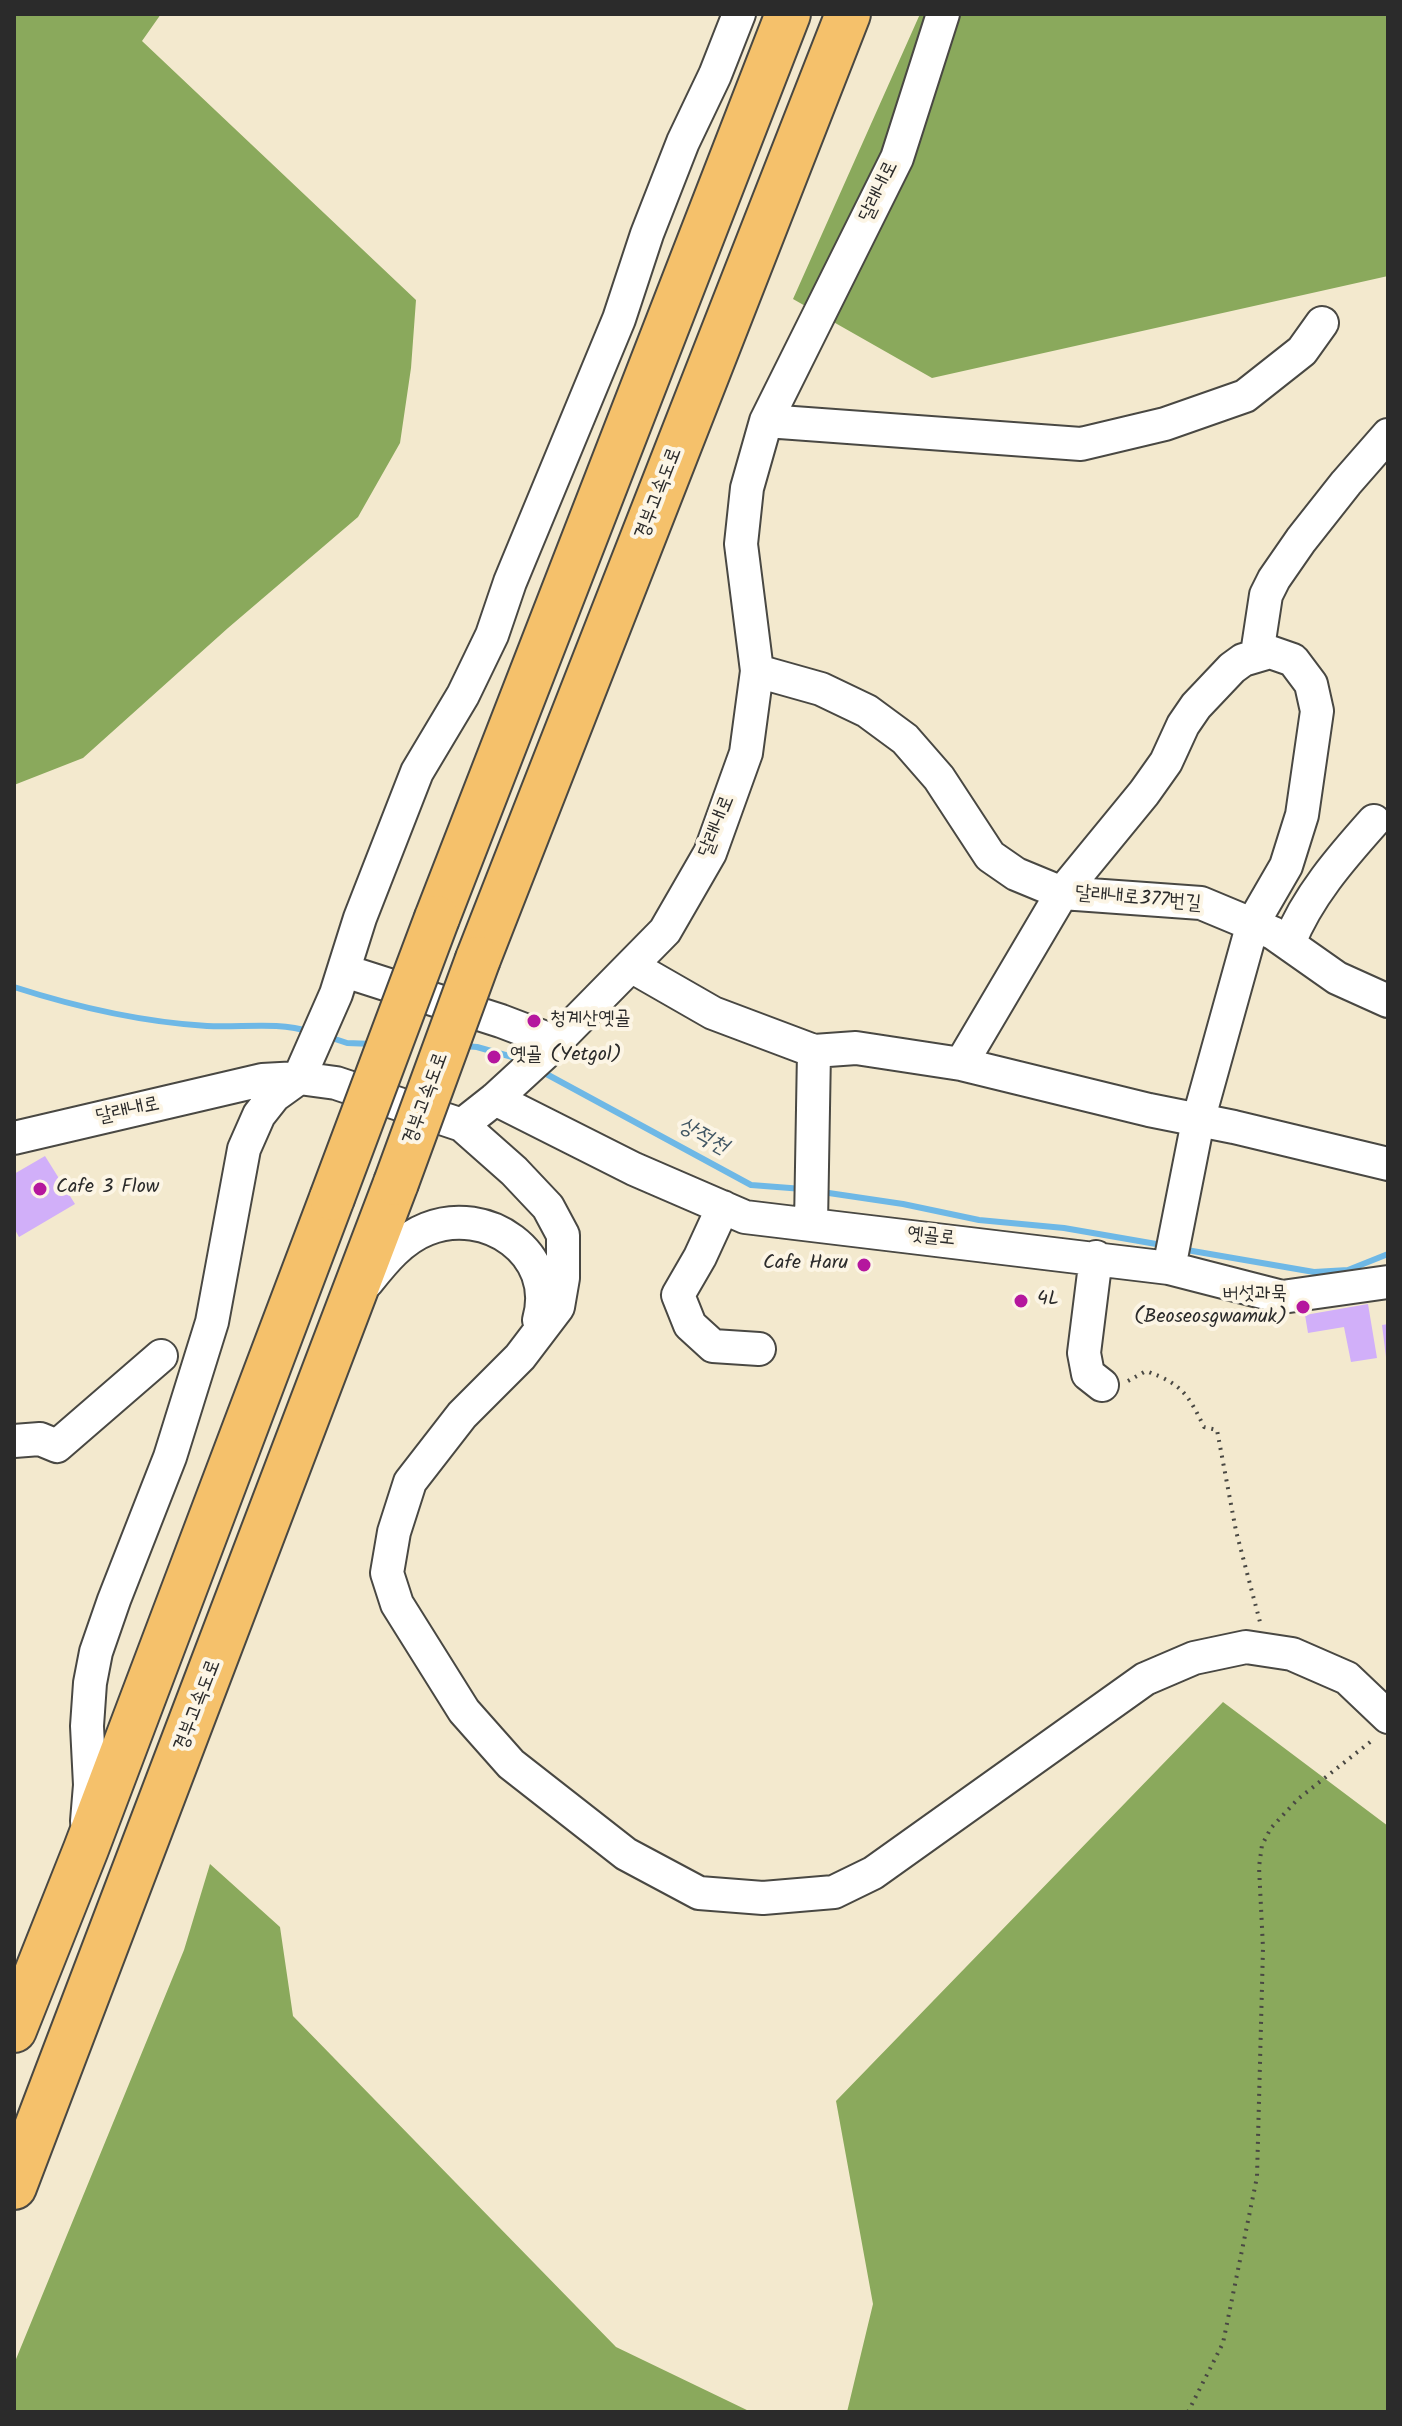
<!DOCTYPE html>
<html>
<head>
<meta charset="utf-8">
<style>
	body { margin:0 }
	#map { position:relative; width:1402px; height:2426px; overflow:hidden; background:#f3e9ce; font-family:Kalam,sans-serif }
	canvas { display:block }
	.frame { position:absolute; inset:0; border:16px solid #2b2b2b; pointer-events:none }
</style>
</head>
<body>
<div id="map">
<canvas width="1402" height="2426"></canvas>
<div class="frame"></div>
</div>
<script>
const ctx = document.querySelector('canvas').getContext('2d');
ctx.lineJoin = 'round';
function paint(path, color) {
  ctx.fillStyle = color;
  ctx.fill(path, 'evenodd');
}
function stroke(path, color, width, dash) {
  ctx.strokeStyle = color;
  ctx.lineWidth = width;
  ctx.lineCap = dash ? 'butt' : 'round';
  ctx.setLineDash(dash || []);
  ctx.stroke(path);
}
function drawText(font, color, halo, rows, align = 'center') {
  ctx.font = font + ' Kalam,"Poor Story",sans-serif';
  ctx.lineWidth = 8;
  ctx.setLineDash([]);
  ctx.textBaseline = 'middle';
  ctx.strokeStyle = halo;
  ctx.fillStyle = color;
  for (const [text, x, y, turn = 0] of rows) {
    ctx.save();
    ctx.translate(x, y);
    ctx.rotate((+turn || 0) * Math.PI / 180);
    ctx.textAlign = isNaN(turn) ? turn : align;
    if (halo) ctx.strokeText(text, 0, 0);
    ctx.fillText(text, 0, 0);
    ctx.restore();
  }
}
paint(new Path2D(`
	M 14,14 L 161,14 L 142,41 L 416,300 L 411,368 L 400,443 L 358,517 L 228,628 L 83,758 L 14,785 Z
	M 920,14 L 1388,14 L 1388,276 L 932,378 L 793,299 Z
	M 1223,1702 L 1388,1826 L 1388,2412 L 847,2412 L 873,2304 L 836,2101 Z
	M 210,1864 L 280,1927 L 293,2016 L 616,2347 L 751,2412 L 14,2412 L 14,2364 L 184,1950 Z`), '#8aa95c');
stroke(new Path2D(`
	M 14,987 C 76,1007 142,1022 207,1026 C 242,1028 276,1021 311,1032
	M 329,1037 L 347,1043 L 373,1044
	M 464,1046 L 477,1047 L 523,1060
	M 539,1070 L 751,1185 L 803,1189
	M 822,1192 L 903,1204 L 979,1220 L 1064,1228 L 1162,1245
	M 1181,1249 L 1314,1272 L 1348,1270 L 1388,1254`), '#6eb8e6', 6);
paint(new Path2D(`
	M 45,1156 L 75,1204 L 19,1237 L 14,1228 L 14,1174 Z
	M 1368,1304 L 1377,1358 L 1351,1362 L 1344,1327 L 1308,1333 L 1305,1315 Z
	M 1388,1324 L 1388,1356 L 1386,1357 L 1382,1325 Z`), '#d1aff9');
const minor = new Path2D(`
	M 766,421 L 1081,444 L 1165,424 L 1245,396 L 1302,351 L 1322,323
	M 1257,654 L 1266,595 L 1274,579 L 1301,540 L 1346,483 L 1388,435
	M 757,671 L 821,689 L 867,711 L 905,739 L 939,778 L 990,856 L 1016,874 L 1062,893 L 1201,903 L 1273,933 L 1337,978 L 1388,1001
	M 1289,943 C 1307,897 1341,858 1374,821
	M 631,966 L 713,1013 L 814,1051 L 856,1048 L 961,1064 L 1149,1110 L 1234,1127 L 1388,1164
	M 345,971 L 501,1021 L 556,1042
	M 961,1064 L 1062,893 L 1144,793 L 1166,762 L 1183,725 L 1196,706 L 1232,668 L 1243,660 L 1270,652 L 1293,660 L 1311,684 L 1317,711 L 1302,815 L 1286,866 L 1253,923 L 1198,1121 L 1169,1268
	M 495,1099 L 634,1169 L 745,1217 L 1169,1268 L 1282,1297 L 1388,1282
	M 462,1125 L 514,1171 L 548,1207 L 563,1235 L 563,1278 L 558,1307 L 520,1357 L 462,1415 L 410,1482 L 394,1532 L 387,1573 L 397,1604 L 464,1711 L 511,1764 L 626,1854 L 699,1893 L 763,1898 L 834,1892 L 873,1873 L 1145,1679 L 1194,1658 L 1246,1647 L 1292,1654 L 1347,1678 L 1388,1717
	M 14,1138 L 262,1080 L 299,1078 L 336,1083 L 462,1125 L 495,1099 L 544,1054 L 665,931 L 710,853 L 746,753 L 757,671 L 741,544 L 747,488 L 766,421 L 897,158 L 943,14
	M 723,1207 L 700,1257 L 678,1295 L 690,1325 L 713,1346 L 759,1349
	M 811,1224 L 814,1051
	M 1096,1257 L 1084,1353 L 1088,1374 L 1102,1385
	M 367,1282 C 383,1262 401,1239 427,1229 C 486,1205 558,1253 539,1320
	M 14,1441 L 40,1439 L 57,1446 L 161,1356
	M 87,1821 L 90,1785 L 87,1726 L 90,1683 L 96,1652 L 114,1600 L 170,1457 L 212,1322 L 244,1149 L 259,1115 L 274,1096 L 299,1078 L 336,994 L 360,918 L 417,772 L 463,695 L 492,635 L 510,582 L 619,319 L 647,234 L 683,142 L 715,75 L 739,14`);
const highway = new Path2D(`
	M 437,918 L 788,14
	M 478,959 L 848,14
	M 14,2030 L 86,1849 L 332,1198
	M 14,2187 L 396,1183`);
stroke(minor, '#494843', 36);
stroke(highway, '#494843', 48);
stroke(new Path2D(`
	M 1128,1381 L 1146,1371 C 1182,1384 1188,1394 1204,1427 L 1217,1430 L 1236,1531 L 1260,1622
	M 1188,2412 L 1223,2343 L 1257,2177 L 1263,1948 L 1259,1867 L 1262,1845 L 1271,1828 L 1298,1799 L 1374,1739`), '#494843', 4, [2, 6]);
stroke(minor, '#fff', 32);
stroke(highway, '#f5c16b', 44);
const highwayBridge = new Path2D(`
	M 396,1183 L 478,959
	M 332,1198 L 437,918`);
stroke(highwayBridge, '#494843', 48, []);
stroke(highwayBridge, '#f5c16b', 44);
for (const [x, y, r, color] of [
	[534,1021,8,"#b5179e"],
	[494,1057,8,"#b5179e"],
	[40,1189,8,"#b5179e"],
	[864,1265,8,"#b5179e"],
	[1021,1301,8,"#b5179e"],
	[1303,1307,8,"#b5179e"]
]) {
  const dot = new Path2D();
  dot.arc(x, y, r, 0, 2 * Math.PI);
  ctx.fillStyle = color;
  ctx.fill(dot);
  stroke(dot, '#fcf5e5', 3);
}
drawText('20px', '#2b2b2b', '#fcf5e5', [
	["달래내로",880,192,-64],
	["경부고속도로",660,494,-69],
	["달래내로",718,827,-68],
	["달래내로377번길",1138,900,5],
	["경부고속도로",427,1099,-70],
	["달래내로",128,1112,-12],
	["옛골로",931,1238,6],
	["경부고속도로",199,1706,-69]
]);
drawText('20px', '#2b2b2b', '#fcf5e5', [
	["청계산옛골",550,1021],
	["옛골 (Yetgol)",510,1057],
	["Cafe 3 Flow",56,1189],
	["Cafe Haru",848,1265,"right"],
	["버섯과묵",1287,1296,"right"],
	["(Beoseosgwamuk)",1287,1319,"right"],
	["4L",1037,1301]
], 'left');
drawText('italic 22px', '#3f5563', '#fcf5e5', [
	["상적천",702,1138,29]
]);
</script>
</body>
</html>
